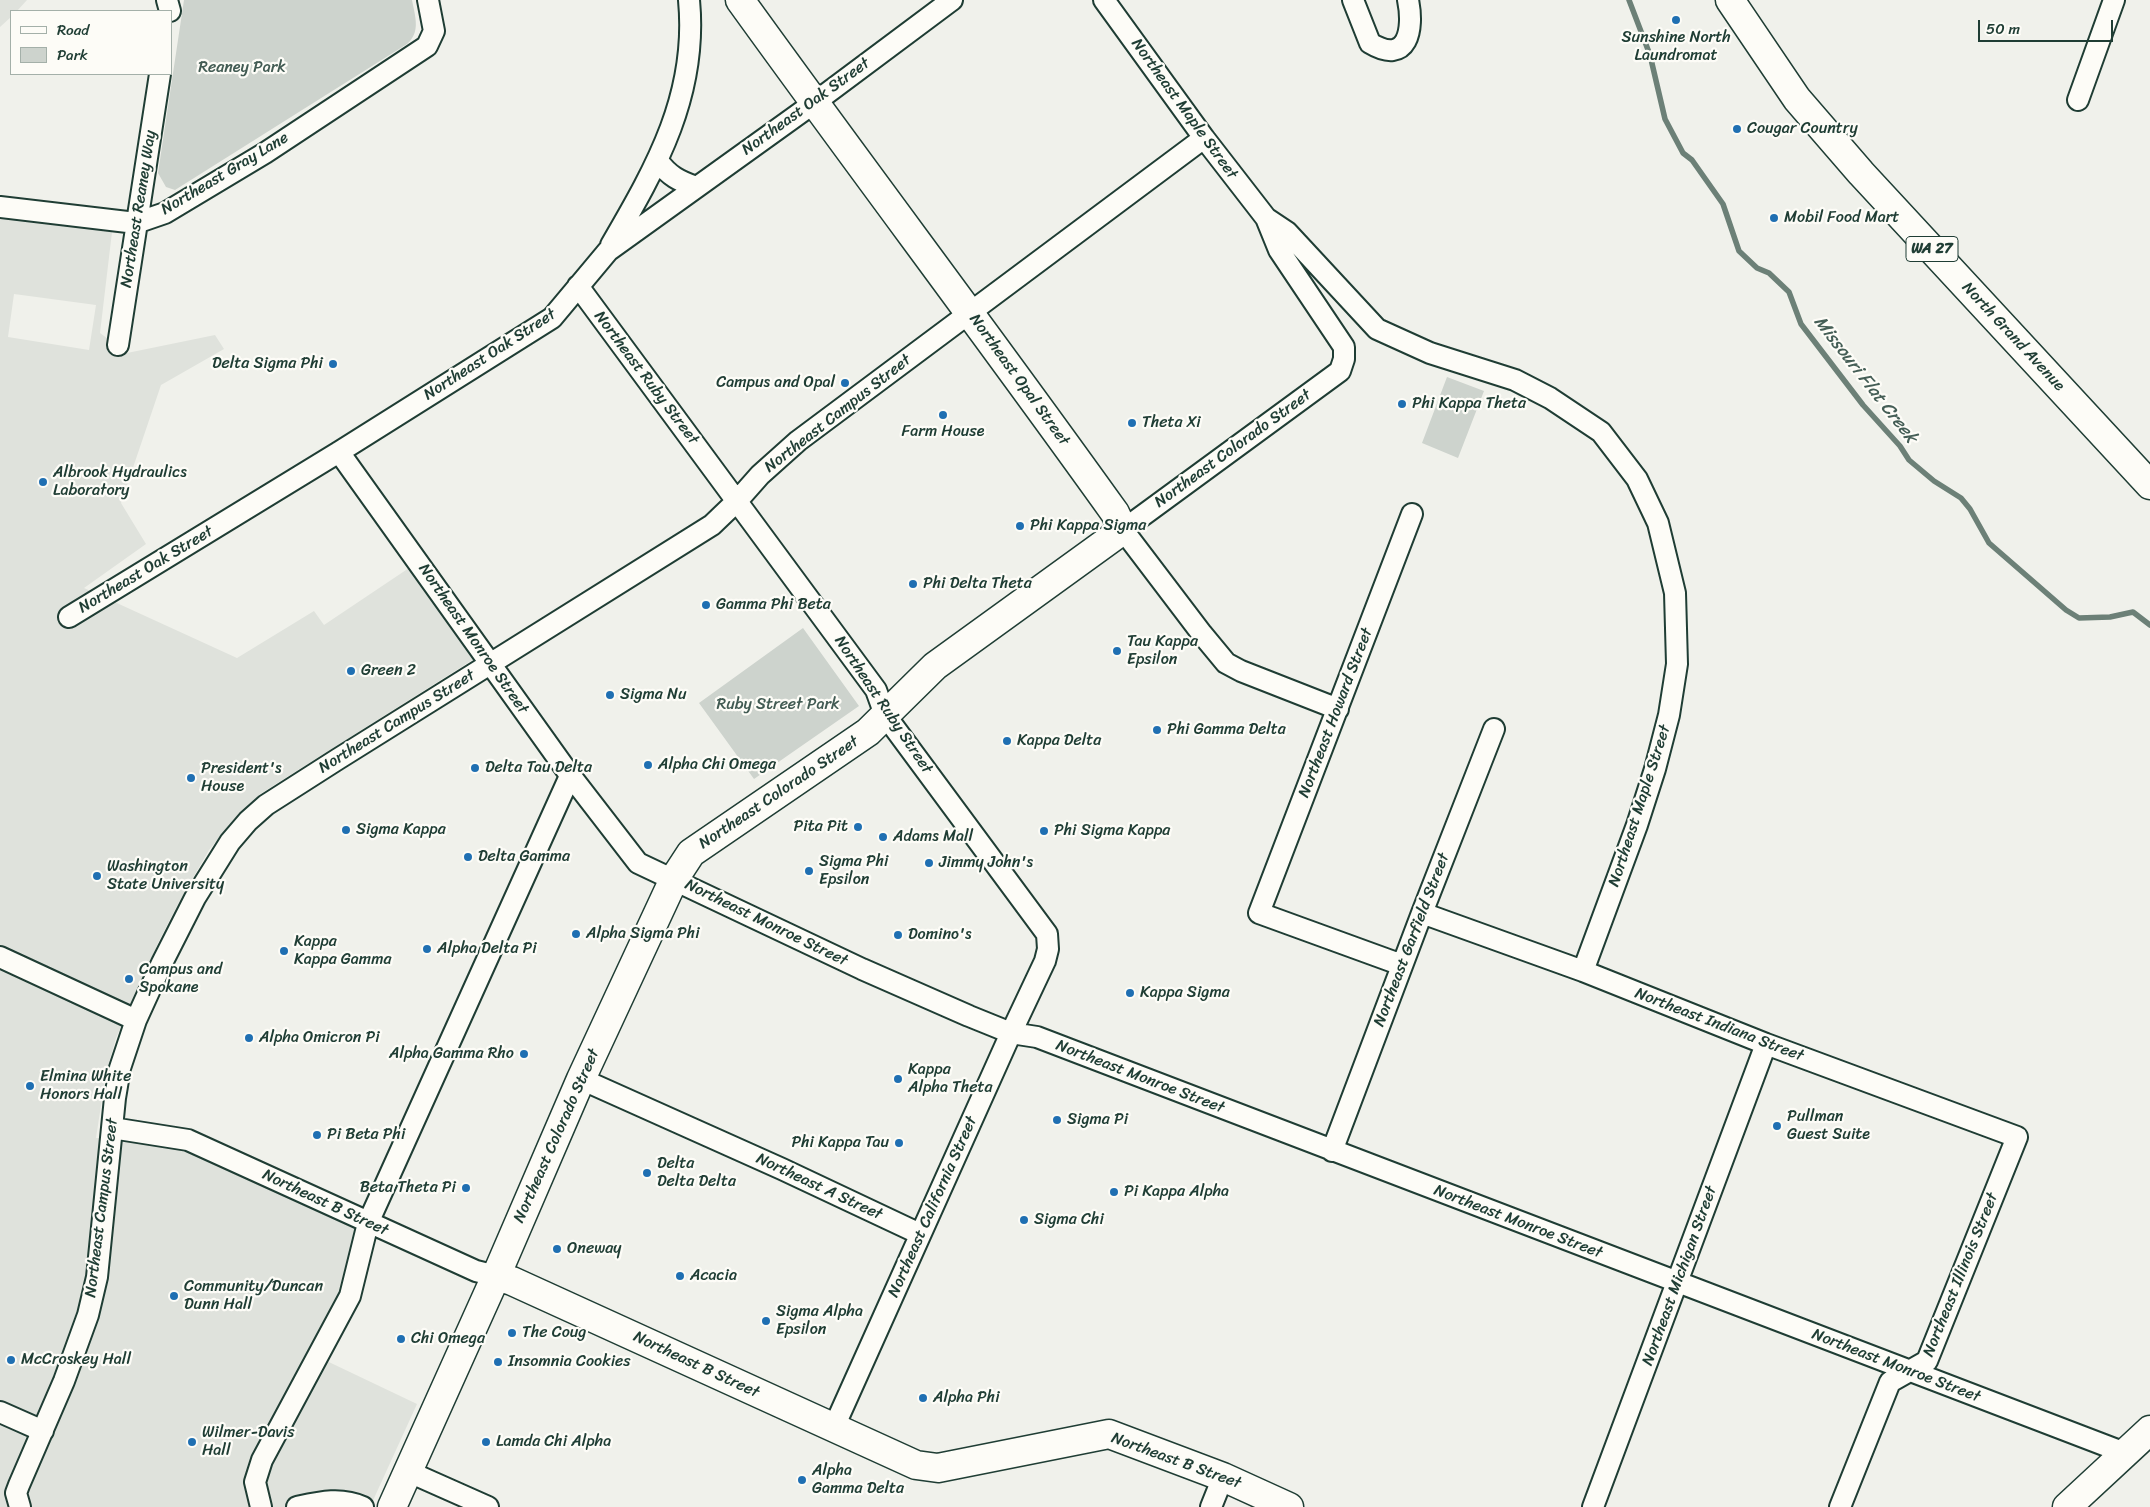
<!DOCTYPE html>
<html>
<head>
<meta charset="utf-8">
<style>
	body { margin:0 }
	#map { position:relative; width:2150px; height:1507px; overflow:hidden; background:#f0f1eb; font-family:Sriracha,sans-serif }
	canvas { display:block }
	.legend { position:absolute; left:10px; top:10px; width:162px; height:65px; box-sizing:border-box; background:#fdfcf7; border:1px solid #a4b0a9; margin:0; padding:6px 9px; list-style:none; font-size:15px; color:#1f3d34 }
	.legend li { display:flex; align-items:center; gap:10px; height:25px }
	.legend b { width:25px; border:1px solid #a4b0a9 }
	.scale { position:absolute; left:1978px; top:20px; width:135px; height:22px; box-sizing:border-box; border:2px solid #1f3d34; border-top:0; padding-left:6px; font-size:15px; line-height:18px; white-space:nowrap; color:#1f3d34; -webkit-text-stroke:4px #fdfcf7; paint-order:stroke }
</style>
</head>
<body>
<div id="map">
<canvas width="2150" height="1507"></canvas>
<ul class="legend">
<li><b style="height:6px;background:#fdfcf7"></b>Road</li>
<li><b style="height:14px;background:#cdd3cd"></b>Park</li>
</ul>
<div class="scale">50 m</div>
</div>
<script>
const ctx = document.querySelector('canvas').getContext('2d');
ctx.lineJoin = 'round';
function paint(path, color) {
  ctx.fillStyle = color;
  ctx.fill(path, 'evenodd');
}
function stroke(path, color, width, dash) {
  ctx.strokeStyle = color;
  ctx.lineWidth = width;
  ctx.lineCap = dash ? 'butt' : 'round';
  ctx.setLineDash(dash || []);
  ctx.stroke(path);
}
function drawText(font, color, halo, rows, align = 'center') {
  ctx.font = font + ' Sriracha,sans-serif';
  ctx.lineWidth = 4.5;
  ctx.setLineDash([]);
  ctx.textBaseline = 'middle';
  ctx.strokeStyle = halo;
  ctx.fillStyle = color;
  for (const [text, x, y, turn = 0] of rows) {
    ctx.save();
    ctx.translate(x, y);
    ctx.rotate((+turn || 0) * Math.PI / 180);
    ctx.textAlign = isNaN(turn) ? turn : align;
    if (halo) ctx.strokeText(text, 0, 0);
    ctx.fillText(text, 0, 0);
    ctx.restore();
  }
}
paint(new Path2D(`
	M 0,0 L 27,0 L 17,11 L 11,11 L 11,17 L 0,27 Z
	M 0,216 L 112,232 L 100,333 L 127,353 L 215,335 L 224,349 L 161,385 L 121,503 L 146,544 L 84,588 L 237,658 L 314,611 L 324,625 L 409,568 L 474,659 L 260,794 L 234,819 L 209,850 L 179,902 L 158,943 L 116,1038 L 106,1073 L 96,1138 L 146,1140 L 186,1147 L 360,1227 L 344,1294 L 312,1354 L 417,1404 L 370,1507 L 0,1507 ZM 14,294 L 96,305 L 89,350 L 8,337 Z`), '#dfe2dc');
paint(new Path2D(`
	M 184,0 L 412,0 C 415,16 421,32 407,44 L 175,190 L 166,187 L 158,173 Z
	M 1447,377 L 1484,391 L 1458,458 L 1422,443 Z
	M 803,628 L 859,706 L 754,779 L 699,703 Z`), '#cdd3cd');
stroke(new Path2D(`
	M 1629,0 L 1650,55 L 1665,119 L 1683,153 L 1692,160 L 1723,204 L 1739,251 L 1757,268 L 1769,273 L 1789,292 L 1801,324 L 1863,405 L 1900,446 L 1909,460 L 1934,481 L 1961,498 L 1970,509 L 1989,543 L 2066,610 L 2079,618 L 2110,617 L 2133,612 L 2150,625`), '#6c8077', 5.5);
const street = new Path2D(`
	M 167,0 L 170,11
	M 1104,0 L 1204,138 L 1266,218 L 1279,250 L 1344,347 L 1344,359 L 1340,371 L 1123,530 L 1202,634 L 1226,663 L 1241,671 L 1338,709
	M 1353,0 L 1370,43 C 1408,66 1414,29 1408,0
	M 2078,100 L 2114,0
	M 658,161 C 669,176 679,181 696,187
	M 0,207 L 136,223 L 165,213 L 265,153 L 427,46 L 434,31 L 428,0
	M 1266,218 L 1287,232 L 1377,329 L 1430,353 L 1515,380 L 1550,398 L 1601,432 L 1637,479 L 1658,523 L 1675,593 L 1677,664 L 1669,715 L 1655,769 L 1637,825 L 1583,971
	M 611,245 C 657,166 698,94 689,0
	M 578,286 L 876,690 L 885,715 L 1047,934 L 1048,949 L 1045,961 L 1011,1033 L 834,1427
	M 118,345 L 160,74
	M 339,452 L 567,771 L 638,863 L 862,969 L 969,1016 L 1011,1033 L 1037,1037 L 2125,1453
	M 69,617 L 339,452 L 552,318 L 608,251 L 814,103 L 952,0
	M 1422,913 L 1583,971 L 1766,1044 L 2017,1137 L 1927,1361 L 1890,1382 L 1840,1507
	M 0,957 L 136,1020
	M 1402,965 L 1259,913 L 1412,514
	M 581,1079 L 782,1169 L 920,1234
	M 112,1128 L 188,1140 L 476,1271 L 496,1276
	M 1332,1151 L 1422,913 L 1494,729
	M 0,1412 L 43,1431
	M 407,1471 L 488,1507
	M 20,1507 L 16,1493 L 19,1485 L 64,1381 L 88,1315 L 97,1277 L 115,1098 L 120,1068 L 136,1020 L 162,963 L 195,898 L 230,842 L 248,821 L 266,805 L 338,759 L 712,525 L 737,501 L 760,475 L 798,441 L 1204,138
	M 261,1507 L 255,1482 L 262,1460 L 350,1296 L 368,1223 L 570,776
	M 297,1507 C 320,1502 341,1497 363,1507
	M 1211,1507 L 1223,1477
	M 1593,1507 L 1766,1044`);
const secondary = new Path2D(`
	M 496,1276 L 512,1281 L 916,1465 L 938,1468 L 1109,1434 L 1223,1477 L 1289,1507
	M 392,1507 L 496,1276 L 581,1079 L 674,879 L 691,853 L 868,732 L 935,666 L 1123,530 L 1115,513 C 992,341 864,172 740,0
	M 2067,1507 L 2150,1430`);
const primary = new Path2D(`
	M 1730,0 L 1797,99 L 1861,173 L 2150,485`);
stroke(street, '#1f3d34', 24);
stroke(secondary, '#1f3d34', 31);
stroke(primary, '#1f3d34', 31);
stroke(street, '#fdfcf7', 20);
stroke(secondary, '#fdfcf7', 28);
stroke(primary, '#fdfcf7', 28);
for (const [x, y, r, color] of [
	[1676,20,5,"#1f6fb2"],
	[1737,129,5,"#1f6fb2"],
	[1774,218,5,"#1f6fb2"],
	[333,364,5,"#1f6fb2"],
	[845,383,5,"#1f6fb2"],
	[1402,404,5,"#1f6fb2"],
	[943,415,5,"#1f6fb2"],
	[1132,423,5,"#1f6fb2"],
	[43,482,5,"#1f6fb2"],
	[1020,526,5,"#1f6fb2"],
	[913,584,5,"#1f6fb2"],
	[706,605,5,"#1f6fb2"],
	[1117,651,5,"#1f6fb2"],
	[351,671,5,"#1f6fb2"],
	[610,695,5,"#1f6fb2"],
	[1157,730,5,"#1f6fb2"],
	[1007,741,5,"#1f6fb2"],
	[648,765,5,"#1f6fb2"],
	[475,768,5,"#1f6fb2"],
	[191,778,5,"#1f6fb2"],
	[858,827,5,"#1f6fb2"],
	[346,830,5,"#1f6fb2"],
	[1044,831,5,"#1f6fb2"],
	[883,837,5,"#1f6fb2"],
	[468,857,5,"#1f6fb2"],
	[929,863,5,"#1f6fb2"],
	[809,871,5,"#1f6fb2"],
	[97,876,5,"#1f6fb2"],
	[576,934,5,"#1f6fb2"],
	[898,935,5,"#1f6fb2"],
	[427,949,5,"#1f6fb2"],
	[284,951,5,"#1f6fb2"],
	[129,979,5,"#1f6fb2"],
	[1130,993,5,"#1f6fb2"],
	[249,1038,5,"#1f6fb2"],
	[524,1054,5,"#1f6fb2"],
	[898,1079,5,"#1f6fb2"],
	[30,1086,5,"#1f6fb2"],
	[1057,1120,5,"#1f6fb2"],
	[1777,1126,5,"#1f6fb2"],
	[317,1135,5,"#1f6fb2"],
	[899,1143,5,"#1f6fb2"],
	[647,1173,5,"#1f6fb2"],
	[466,1188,5,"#1f6fb2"],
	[1114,1192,5,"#1f6fb2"],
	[1024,1220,5,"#1f6fb2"],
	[557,1249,5,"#1f6fb2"],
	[680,1276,5,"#1f6fb2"],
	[174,1296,5,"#1f6fb2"],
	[766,1321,5,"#1f6fb2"],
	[512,1333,5,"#1f6fb2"],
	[401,1339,5,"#1f6fb2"],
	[11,1360,5,"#1f6fb2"],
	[498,1362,5,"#1f6fb2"],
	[923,1398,5,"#1f6fb2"],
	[192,1442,5,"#1f6fb2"],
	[486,1442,5,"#1f6fb2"],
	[802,1480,5,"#1f6fb2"]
]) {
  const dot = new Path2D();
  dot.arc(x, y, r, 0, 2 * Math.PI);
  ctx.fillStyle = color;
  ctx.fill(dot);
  stroke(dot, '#fdfcf7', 2);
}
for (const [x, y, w] of [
	[1932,249,52]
]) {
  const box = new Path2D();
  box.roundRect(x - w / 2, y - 12.5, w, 25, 4);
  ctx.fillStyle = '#fdfcf7';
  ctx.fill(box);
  stroke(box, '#1f3d34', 1);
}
drawText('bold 15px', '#1f3d34', null, [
	["WA 27",1932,249]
]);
drawText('16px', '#1f3d34', '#fdfcf7', [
	["Sunshine North",1676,38,"center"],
	["Laundromat",1676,56,"center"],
	["Cougar Country",1747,129],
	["Mobil Food Mart",1784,218],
	["Delta Sigma Phi",323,364,"right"],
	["Campus and Opal",835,383,"right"],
	["Phi Kappa Theta",1412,404],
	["Theta Xi",1142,423],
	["Farm House",943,432,"center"],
	["Albrook Hydraulics",53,473],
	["Laboratory",53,491],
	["Phi Kappa Sigma",1030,526],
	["Phi Delta Theta",923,584],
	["Gamma Phi Beta",716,605],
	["Tau Kappa",1127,642],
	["Epsilon",1127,660],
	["Green 2",361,671],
	["Sigma Nu",620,695],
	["Phi Gamma Delta",1167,730],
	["Kappa Delta",1017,741],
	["Alpha Chi Omega",658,765],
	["Delta Tau Delta",485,768],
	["President's",201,769],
	["House",201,787],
	["Pita Pit",848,827,"right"],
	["Sigma Kappa",356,830],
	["Phi Sigma Kappa",1054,831],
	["Adams Mall",893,837],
	["Delta Gamma",478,857],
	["Sigma Phi",819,862],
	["Epsilon",819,880],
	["Jimmy John's",939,863],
	["Washington",107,867],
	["State University",107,885],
	["Alpha Sigma Phi",586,934],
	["Domino's",908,935],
	["Kappa",294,942],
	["Kappa Gamma",294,960],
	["Alpha Delta Pi",437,949],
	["Campus and",139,970],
	["Spokane",139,988],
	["Kappa Sigma",1140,993],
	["Alpha Omicron Pi",259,1038],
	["Alpha Gamma Rho",514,1054,"right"],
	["Kappa",908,1070],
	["Alpha Theta",908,1088],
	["Elmina White",40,1077],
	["Honors Hall",40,1095],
	["Pullman",1787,1117],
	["Guest Suite",1787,1135],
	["Sigma Pi",1067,1120],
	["Pi Beta Phi",327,1135],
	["Phi Kappa Tau",889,1143,"right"],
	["Delta",657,1164],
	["Delta Delta",657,1182],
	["Beta Theta Pi",456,1188,"right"],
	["Pi Kappa Alpha",1124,1192],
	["Sigma Chi",1034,1220],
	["Oneway",567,1249],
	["Acacia",690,1276],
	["Community/Duncan",184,1287],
	["Dunn Hall",184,1305],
	["Sigma Alpha",776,1312],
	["Epsilon",776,1330],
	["The Coug",522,1333],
	["Chi Omega",411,1339],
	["McCroskey Hall",21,1360],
	["Insomnia Cookies",508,1362],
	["Alpha Phi",933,1398],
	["Wilmer-Davis",202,1433],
	["Hall",202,1451],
	["Lamda Chi Alpha",496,1442],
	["Alpha",812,1471],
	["Gamma Delta",812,1489]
], 'left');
drawText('16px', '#425b53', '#fdfcf7', [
	["Reaney Park",242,68],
	["Ruby Street Park",778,705]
]);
drawText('16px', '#1f3d34', '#fdfcf7', [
	["Northeast Oak Street",806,107,-36],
	["Northeast Maple Street",1184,109,54],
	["Northeast Gray Lane",225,174,-31],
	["Northeast Reaney Way",139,209,-81],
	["North Grand Avenue",2013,337,47],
	["Northeast Oak Street",490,355,-33],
	["Northeast Ruby Street",646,378,53],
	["Northeast Opal Street",1019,380,54],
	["Northeast Campus Street",838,414,-38],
	["Northeast Colorado Street",1233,449,-36],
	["Northeast Oak Street",146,570,-31],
	["Northeast Monroe Street",473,639,55],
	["Northeast Ruby Street",883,705,56],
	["Northeast Howard Street",1336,713,-69],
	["Northeast Campus Street",397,722,-32],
	["Northeast Colorado Street",779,793,-34],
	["Northeast Maple Street",1640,806,-72],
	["Northeast Monroe Street",766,923,26],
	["Northeast Garfield Street",1412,940,-69],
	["Northeast Indiana Street",1719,1025,21],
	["Northeast Monroe Street",1140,1077,21],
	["Northeast Colorado Street",557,1136,-66],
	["Northeast A Street",819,1187,25],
	["Northeast B Street",325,1203,25],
	["Northeast California Street",933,1207,-66],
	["Northeast Campus Street",102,1208,-83],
	["Northeast Monroe Street",1518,1222,21],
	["Northeast Illinois Street",1961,1275,-68],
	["Northeast Michigan Street",1680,1276,-70],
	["Northeast B Street",696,1365,25],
	["Northeast Monroe Street",1896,1366,21],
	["Northeast B Street",1176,1461,20]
]);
drawText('italic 18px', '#455e56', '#fdfcf7', [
	["Missouri Flat Creek",1865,380,52]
]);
</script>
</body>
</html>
